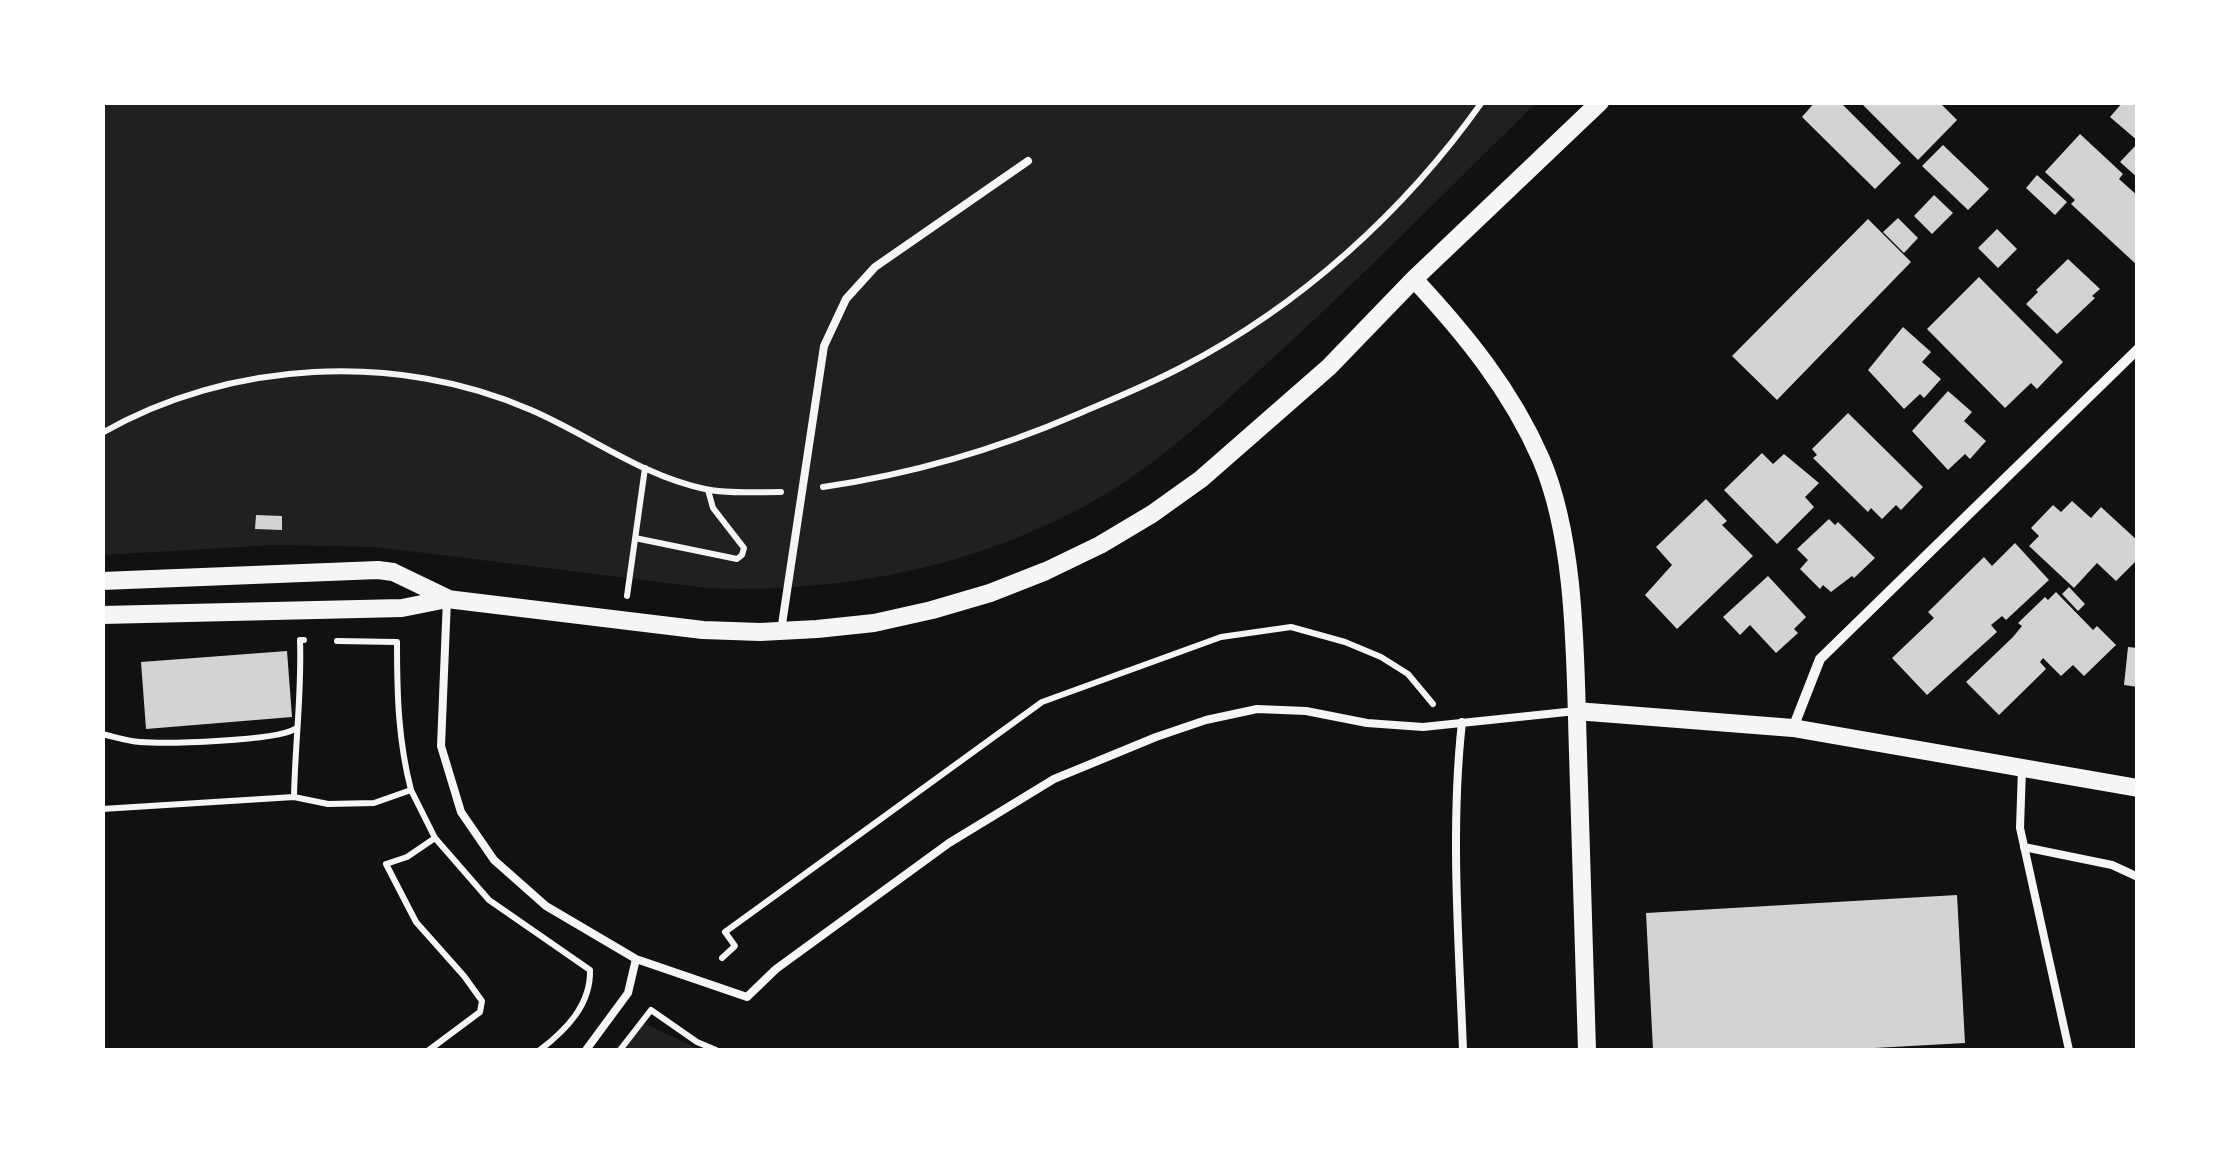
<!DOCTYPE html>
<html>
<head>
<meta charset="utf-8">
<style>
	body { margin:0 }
	#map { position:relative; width:2240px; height:1153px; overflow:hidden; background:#111; font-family:Signika,sans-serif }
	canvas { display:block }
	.frame { position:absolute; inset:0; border:105px solid #fff; pointer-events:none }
</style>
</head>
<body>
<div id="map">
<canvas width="2240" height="1153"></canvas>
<div class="frame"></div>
</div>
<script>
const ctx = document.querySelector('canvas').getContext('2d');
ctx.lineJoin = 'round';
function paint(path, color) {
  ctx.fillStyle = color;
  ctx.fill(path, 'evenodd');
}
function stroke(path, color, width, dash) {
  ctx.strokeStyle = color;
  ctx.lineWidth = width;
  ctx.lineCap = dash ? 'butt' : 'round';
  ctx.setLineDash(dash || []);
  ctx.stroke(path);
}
paint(new Path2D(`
	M 103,103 L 1536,103 C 1446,191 1358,281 1264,366 C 1206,419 1150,472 1079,509 C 963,570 837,593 707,588 L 376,547 L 274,545 L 103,555 Z
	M 641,1022 L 701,1050 L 613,1050 Z`), '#202020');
paint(new Path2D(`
	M 1815,102 L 1840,102 L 1901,163 L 1875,189 L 1802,117 Z
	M 1860,102 L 1939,102 L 1957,120 L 1918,160 Z
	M 2123,102 L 2138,102 L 2138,141 L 2110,117 Z
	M 2080,134 L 2123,174 L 2119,179 L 2138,196 L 2138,266 L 2071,204 L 2075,200 L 2045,172 Z
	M 2138,143 L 2138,178 L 2120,162 Z
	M 1943,145 L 1989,189 L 1968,210 L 1922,166 Z
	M 2037,175 L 2067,202 L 2055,215 L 2026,188 Z
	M 1934,195 L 1953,213 L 1932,234 L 1914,216 Z
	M 1898,218 L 1918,238 L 1904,253 L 1883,232 Z
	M 1868,219 L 1911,262 L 1777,400 L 1732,356 Z
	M 1997,229 L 2017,249 L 1998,268 L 1978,248 Z
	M 2068,259 L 2100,289 L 2092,296 L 2095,298 L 2057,334 L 2026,304 L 2038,292 L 2036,290 Z
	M 1979,277 L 2063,362 L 2037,389 L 2031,383 L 2005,408 L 1927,329 Z
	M 1903,327 L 1931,352 L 1922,362 L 1941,379 L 1924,398 L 1920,394 L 1904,409 L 1868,370 Z
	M 1948,391 L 1972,412 L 1964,421 L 1986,441 L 1970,459 L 1965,454 L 1948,470 L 1912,431 Z
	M 1848,413 L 1923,487 L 1901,510 L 1896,505 L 1882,519 L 1871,508 L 1868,512 L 1813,458 L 1817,455 L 1812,449 Z
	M 1762,453 L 1773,464 L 1784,454 L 1819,483 L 1805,497 L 1814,507 L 1777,544 L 1724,490 Z
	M 1706,499 L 1727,521 L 1722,525 L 1753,556 L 1677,629 L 1645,595 L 1672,565 L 1656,547 Z
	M 2072,501 L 2091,518 L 2101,507 L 2138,541 L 2138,559 L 2116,581 L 2097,563 L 2074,588 L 2029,546 L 2039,536 L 2031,528 L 2053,505 L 2061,512 Z
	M 256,515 L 282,516 L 282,530 L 255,529 Z
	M 1829,519 L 1835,525 L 1838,522 L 1875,558 L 1854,578 L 1852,576 L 1831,592 L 1823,585 L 1820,589 L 1800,569 L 1808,560 L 1797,549 Z
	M 2015,543 L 2049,580 L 2006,620 L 2002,616 L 1991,625 L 1997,632 L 1927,695 L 1892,658 L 1934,618 L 1928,612 L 1984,557 L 1992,566 Z
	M 1768,576 L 1806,617 L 1794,629 L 1798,633 L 1776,653 L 1750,625 L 1740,635 L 1723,617 Z
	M 2069,587 L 2085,604 L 2078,611 L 2062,594 Z
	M 2056,592 L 2093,630 L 2097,626 L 2116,645 L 2084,676 L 2073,665 L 2061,676 L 2043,658 L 2040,662 L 2046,669 L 1999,715 L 1966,682 L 2013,637 L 2022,626 L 2018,623 L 2045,597 L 2048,600 Z
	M 2128,647 L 2138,648 L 2138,687 L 2124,685 Z
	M 287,651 L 292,717 L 146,729 L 141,662 Z
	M 1957,895 L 1965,1043 L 1838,1050 L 1653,1050 L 1646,913 Z`), '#d3d3d3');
stroke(new Path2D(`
	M 102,433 C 229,360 397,351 531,410 C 589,435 642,476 705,489 C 729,494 756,492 781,492
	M 823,487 C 913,474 995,450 1078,414 C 1113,399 1148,385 1182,367 C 1300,306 1405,211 1482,102
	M 635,538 L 737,559 L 742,555 L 744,548 L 713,508 L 708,490
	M 627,596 L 645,468
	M 102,734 C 115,737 128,741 140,742 C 167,744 275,741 295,729
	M 411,790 L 435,838
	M 294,797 L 328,804 L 374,803 L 411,790 C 398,740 397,693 397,642 L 337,641
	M 102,809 L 294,797 C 295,744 302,692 300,640 L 304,640
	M 722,958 L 735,946 L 725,932 L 1042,702 L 1221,637 L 1291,627 L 1345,642 L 1381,657 L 1408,674 L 1433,704
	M 429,1050 L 480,1012 L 482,1001 L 464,976 L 416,922 L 386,864 L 407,857 L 435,838 L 489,900 L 590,970 C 591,1005 566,1030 540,1050
	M 620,1050 L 651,1010 L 697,1042 L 716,1050`), '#f5f5f5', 6);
stroke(new Path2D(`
	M 447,599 L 441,746 L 461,812 L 494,860 L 546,906 L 636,959 L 747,997 L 776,969 L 949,843 L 1054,779 L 1156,737 L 1206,720 L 1257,709 L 1306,711 L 1367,723 L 1423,727 L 1576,711
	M 781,631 L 824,346 L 846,299 L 875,267 L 1028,161
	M 1462,722 C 1450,831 1459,942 1463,1050
	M 2022,768 L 2020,828 L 2069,1050
	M 2024,847 L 2112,865 L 2138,877
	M 586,1050 L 628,993 L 636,959`), '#f5f5f5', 8);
stroke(new Path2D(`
	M 1793,728 L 1820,659 L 2138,349`), '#f5f5f5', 10);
stroke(new Path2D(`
	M 1414,279 C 1465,334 1511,390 1541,459 C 1577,543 1575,663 1578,753 C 1581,852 1584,951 1587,1050
	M 102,581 L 378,570 L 393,572 L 447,598
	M 102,615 L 402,608 L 447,599 L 703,630 L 760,632 L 817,629 L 874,623 L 932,610 L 990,593 L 1046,571 L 1100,545 L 1152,514 L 1201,479 L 1329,367 L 1414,279 L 1600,102
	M 1576,711 L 1793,728 L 2138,788`), '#f5f5f5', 18);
</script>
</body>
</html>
